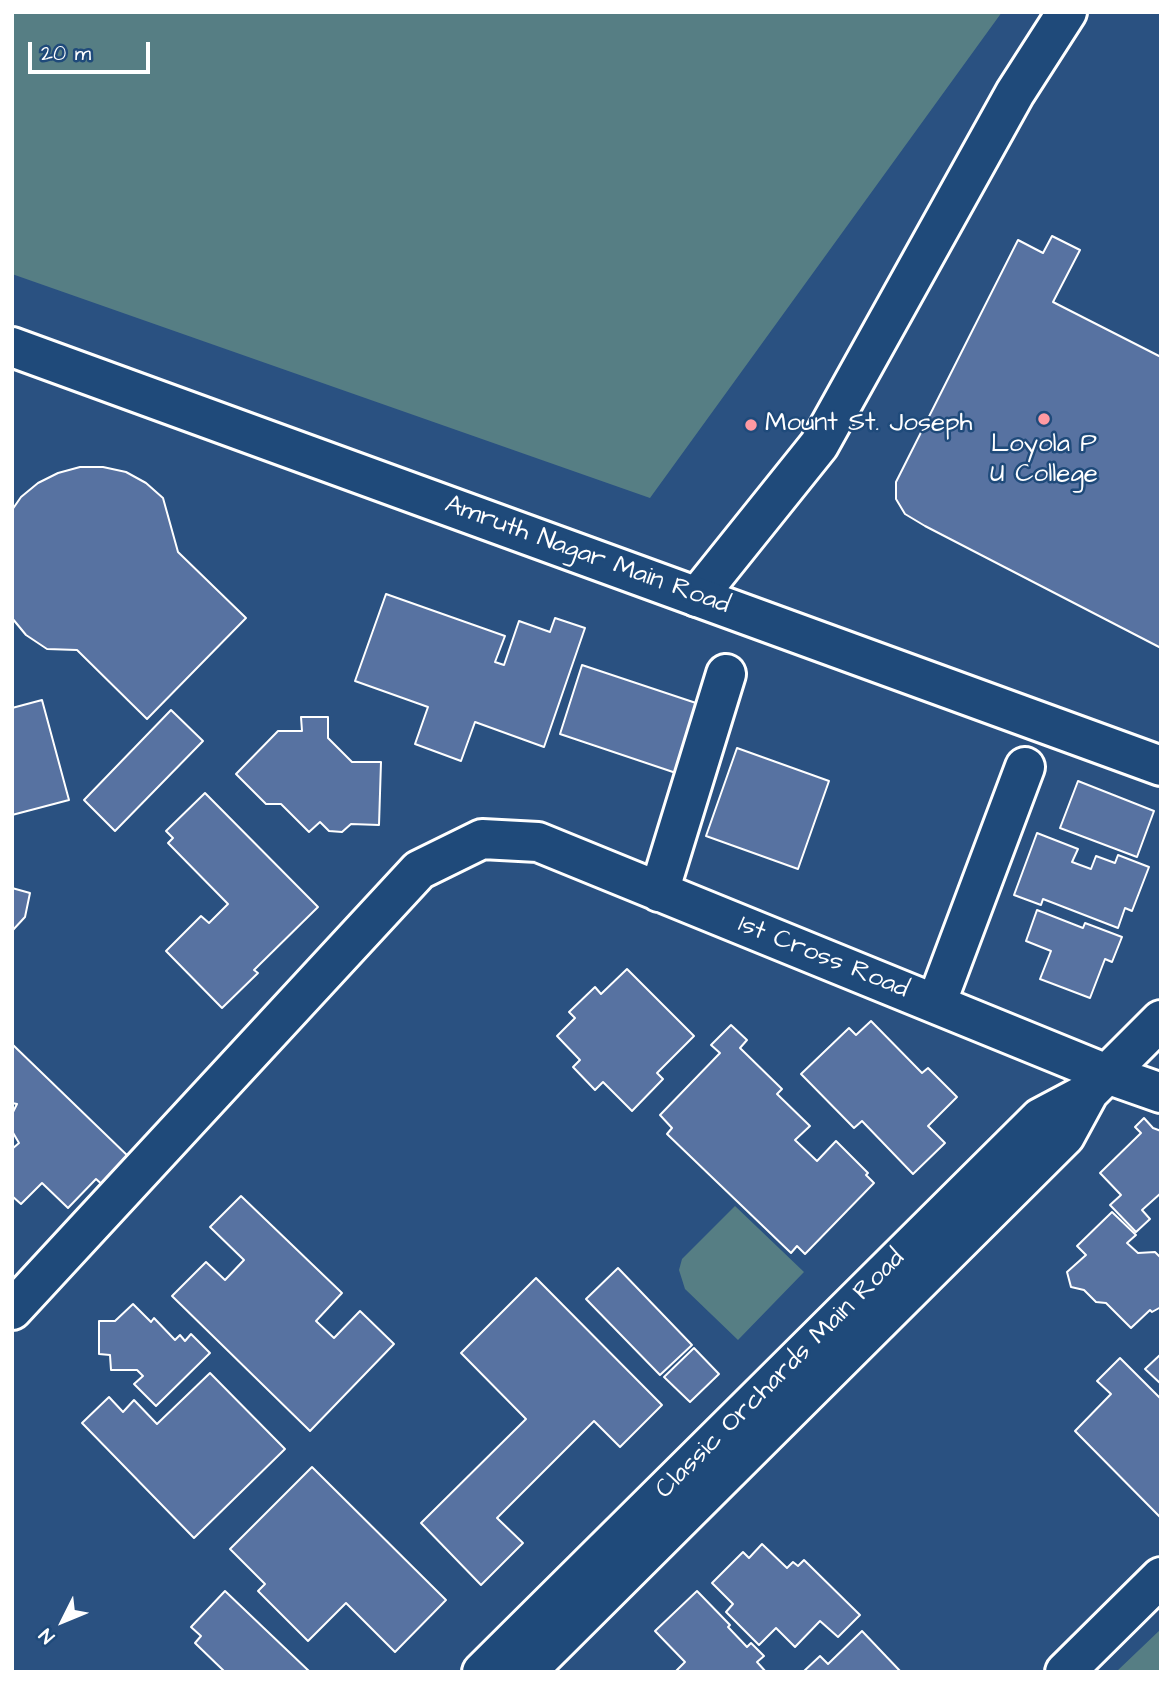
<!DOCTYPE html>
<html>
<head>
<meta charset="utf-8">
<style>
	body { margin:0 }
	#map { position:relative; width:1173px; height:1684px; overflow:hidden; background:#2a5181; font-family:"Architects Daughter",sans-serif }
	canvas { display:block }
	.frame { position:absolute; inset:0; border:14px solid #fff; pointer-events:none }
	.north { position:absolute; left:28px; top:1586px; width:70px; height:70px; -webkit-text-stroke:5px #1f4a7a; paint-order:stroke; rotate:227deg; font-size:19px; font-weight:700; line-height:28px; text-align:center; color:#fff }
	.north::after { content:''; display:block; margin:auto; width:24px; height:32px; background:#fff; clip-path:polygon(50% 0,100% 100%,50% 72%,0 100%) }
	.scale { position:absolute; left:28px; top:42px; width:122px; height:32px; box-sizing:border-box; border:4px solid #fff; border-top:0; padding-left:9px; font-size:21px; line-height:24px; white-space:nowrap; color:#fff; -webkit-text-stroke:5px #1f4a7a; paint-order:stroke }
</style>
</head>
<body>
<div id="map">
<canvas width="1173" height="1684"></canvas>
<div class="frame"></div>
<div class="north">N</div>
<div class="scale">20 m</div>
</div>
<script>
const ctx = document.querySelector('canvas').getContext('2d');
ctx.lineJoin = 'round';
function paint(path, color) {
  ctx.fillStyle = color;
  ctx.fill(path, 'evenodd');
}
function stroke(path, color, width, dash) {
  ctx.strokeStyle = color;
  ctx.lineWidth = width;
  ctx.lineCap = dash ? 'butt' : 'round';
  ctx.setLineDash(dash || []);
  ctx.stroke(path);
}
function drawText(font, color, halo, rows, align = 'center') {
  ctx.font = font + ' "Architects Daughter",sans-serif';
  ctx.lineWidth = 5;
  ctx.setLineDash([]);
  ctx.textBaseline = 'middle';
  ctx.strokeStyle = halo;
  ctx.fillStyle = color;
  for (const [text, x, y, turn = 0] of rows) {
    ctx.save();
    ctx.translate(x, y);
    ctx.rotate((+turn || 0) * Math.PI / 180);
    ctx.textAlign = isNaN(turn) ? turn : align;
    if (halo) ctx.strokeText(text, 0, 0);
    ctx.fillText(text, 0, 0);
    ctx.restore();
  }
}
paint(new Path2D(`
	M 12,12 L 1002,12 L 650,498 L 12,274 Z
	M 735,1206 L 804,1272 L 738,1340 L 685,1289 L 679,1270 L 682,1259 Z
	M 1161,1629 L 1161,1672 L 1116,1672 Z`), '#567e84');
const building = new Path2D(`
	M 1052,236 L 1080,250 L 1053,302 L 1161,357 L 1161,648 L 925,526 L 905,514 L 896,499 L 896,482 L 1018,240 L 1043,253 Z
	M 80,467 L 103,467 L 126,472 L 146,483 L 163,498 L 178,552 L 246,618 L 147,719 L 77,650 L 47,649 L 26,635 L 12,618 L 12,510 L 21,497 L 38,483 L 58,473 Z
	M 386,594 L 505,636 L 495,662 L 504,665 L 519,621 L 550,632 L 555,618 L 585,628 L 544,747 L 475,722 L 461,761 L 415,744 L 428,707 L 355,681 Z
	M 582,665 L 699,704 L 676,773 L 560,734 Z
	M 42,700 L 69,800 L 12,815 L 12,708 Z
	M 171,710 L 203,741 L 115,831 L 84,800 Z
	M 301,717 L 328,717 L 328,738 L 352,762 L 381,762 L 379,825 L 351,824 L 342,832 L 329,831 L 320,822 L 309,832 L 281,804 L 266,804 L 236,774 L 278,731 L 302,731 Z
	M 737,748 L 829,781 L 798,869 L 706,836 Z
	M 1078,781 L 1154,811 L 1137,857 L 1060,828 Z
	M 205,793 L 318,907 L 254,970 L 258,973 L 222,1008 L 166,951 L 201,916 L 209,923 L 228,904 L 168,843 L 173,838 L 166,831 Z
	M 1037,833 L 1078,849 L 1072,862 L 1091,869 L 1096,856 L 1115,863 L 1118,855 L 1149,867 L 1132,911 L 1125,908 L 1118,928 L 1043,899 L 1041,905 L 1014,895 Z
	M 12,888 L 30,893 L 25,917 L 12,931 Z
	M 1037,910 L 1083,928 L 1085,923 L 1122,937 L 1112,962 L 1105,959 L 1090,998 L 1040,979 L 1051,951 L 1026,941 Z
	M 627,969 L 694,1036 L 657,1073 L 663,1079 L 632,1111 L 603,1082 L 595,1090 L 573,1067 L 580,1060 L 557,1036 L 575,1018 L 569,1012 L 595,987 L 601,994 Z
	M 871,1021 L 922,1073 L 928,1068 L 957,1097 L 928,1126 L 945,1143 L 913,1174 L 862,1121 L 854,1128 L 801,1074 L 849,1028 L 856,1035 Z
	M 731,1025 L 747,1040 L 740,1048 L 782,1089 L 777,1094 L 810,1126 L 795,1140 L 817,1161 L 836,1141 L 868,1173 L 866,1175 L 874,1183 L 805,1254 L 797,1246 L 791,1253 L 667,1134 L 672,1128 L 660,1115 L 720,1053 L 711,1045 Z
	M 12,1044 L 131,1159 L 105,1187 L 96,1179 L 68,1208 L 42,1183 L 21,1204 L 12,1196 L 12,1149 L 19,1143 L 12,1131 L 12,1114 L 17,1104 L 12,1103 Z
	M 1144,1118 L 1153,1128 L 1161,1131 L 1161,1193 L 1142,1210 L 1150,1219 L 1136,1232 L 1110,1205 L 1121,1195 L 1100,1173 L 1141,1133 L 1135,1127 Z
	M 241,1196 L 342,1293 L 316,1321 L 334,1338 L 360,1311 L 394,1344 L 310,1431 L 172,1296 L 206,1262 L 225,1280 L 244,1260 L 210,1227 Z
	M 1112,1212 L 1136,1235 L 1127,1243 L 1138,1253 L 1155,1252 L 1161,1258 L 1161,1307 L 1152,1312 L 1150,1310 L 1131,1328 L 1106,1303 L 1096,1302 L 1084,1290 L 1071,1287 L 1067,1272 L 1086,1255 L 1077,1246 Z
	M 618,1268 L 692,1345 L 660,1375 L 586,1299 Z
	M 536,1278 L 662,1405 L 620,1447 L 594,1421 L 497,1518 L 523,1543 L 481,1585 L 421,1523 L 526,1419 L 461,1353 Z
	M 133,1304 L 151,1322 L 154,1318 L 175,1340 L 180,1335 L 185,1341 L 191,1334 L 210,1353 L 156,1406 L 134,1384 L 143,1376 L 137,1370 L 111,1370 L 110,1355 L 99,1354 L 99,1321 L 115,1321 Z
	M 694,1348 L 719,1374 L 690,1402 L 664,1377 Z
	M 1161,1354 L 1161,1384 L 1145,1369 Z
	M 1120,1358 L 1161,1399 L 1161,1518 L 1075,1431 L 1111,1394 L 1097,1381 Z
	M 210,1373 L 285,1449 L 194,1538 L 82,1423 L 109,1397 L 123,1412 L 134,1400 L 157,1424 Z
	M 312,1467 L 446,1600 L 395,1652 L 346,1603 L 308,1641 L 258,1591 L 265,1584 L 230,1549 Z
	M 762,1544 L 787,1568 L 793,1562 L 798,1566 L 804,1560 L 860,1615 L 838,1637 L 820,1621 L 795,1647 L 776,1628 L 759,1645 L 726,1612 L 733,1604 L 712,1583 L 743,1552 L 749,1558 Z
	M 225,1591 L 310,1672 L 225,1672 L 195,1643 L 201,1636 L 191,1627 Z
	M 697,1591 L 730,1625 L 728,1627 L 747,1647 L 751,1643 L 764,1656 L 757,1662 L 766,1672 L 675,1672 L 685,1662 L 655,1631 Z
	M 862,1631 L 901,1672 L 803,1672 L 820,1656 L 828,1664 Z`);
paint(building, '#5772a1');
stroke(building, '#fff', 2);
const minor = new Path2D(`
	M 697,597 L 819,445 L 1015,93 L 1067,12
	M 659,892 L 726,674
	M 936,1004 L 1025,767
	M 12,1310 L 419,870 L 482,839 L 538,842 L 1107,1074 L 1161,1093
	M 482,1672 L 1040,1118 L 1089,1092 L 1161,1020
	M 526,1672 L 1065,1136 L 1089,1092
	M 1065,1672 L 1161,1577`);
const major = new Path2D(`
	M 12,347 L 1161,766`);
stroke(minor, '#fff', 44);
stroke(major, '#fff', 44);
stroke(minor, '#1f4a7a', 38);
stroke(major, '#1f4a7a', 38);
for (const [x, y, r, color] of [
	[1044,419,7,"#ff9aa2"],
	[751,425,7,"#ff9aa2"]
]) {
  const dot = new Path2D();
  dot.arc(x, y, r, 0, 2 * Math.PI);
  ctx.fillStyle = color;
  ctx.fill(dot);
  stroke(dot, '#1f4a7a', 2.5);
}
drawText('26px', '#fff', '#1f4a7a', [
	["Mount St. Joseph",765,425],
	["Loyola P",1044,446,"center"],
	["U College",1044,476,"center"]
], 'left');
drawText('26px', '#fff', '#1f4a7a', [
	["Amruth Nagar Main Road",587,556,20],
	["1st Cross Road",823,958,22],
	["Classic Orchards Main Road",781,1375,-45]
]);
</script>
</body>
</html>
